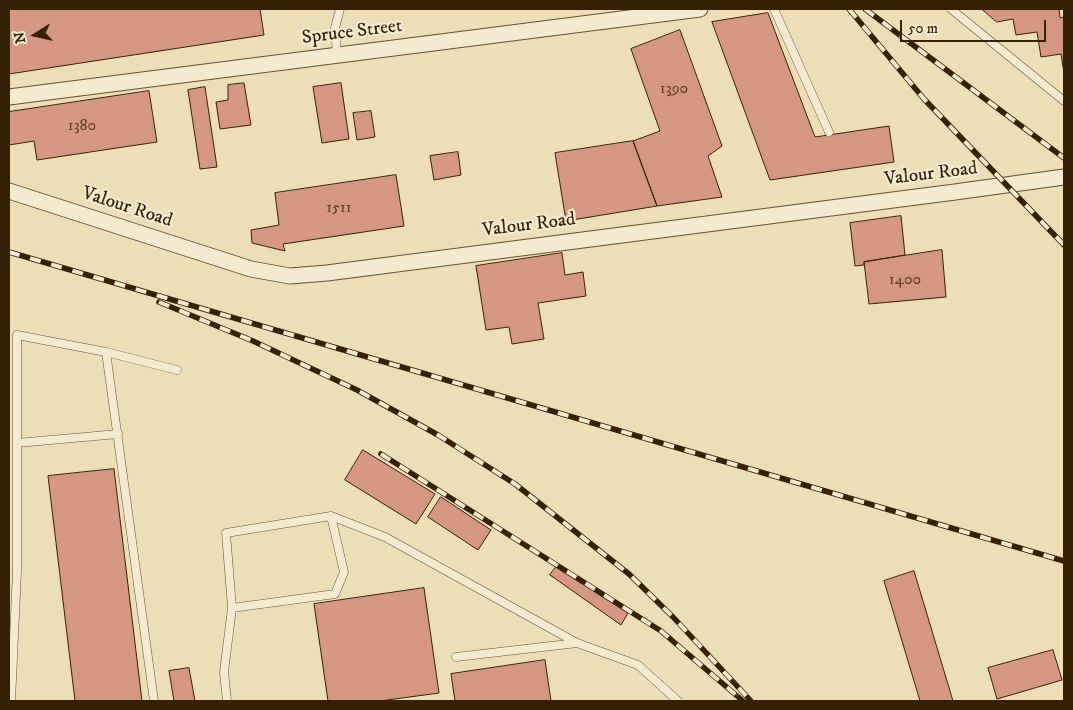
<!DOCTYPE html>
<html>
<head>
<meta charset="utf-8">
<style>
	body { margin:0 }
	#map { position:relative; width:1073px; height:710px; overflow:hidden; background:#ecdeb6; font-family:"IM FELL DW Pica",serif }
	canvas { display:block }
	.frame { position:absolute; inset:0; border:10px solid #352204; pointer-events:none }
	.north { position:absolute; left:10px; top:10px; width:50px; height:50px; -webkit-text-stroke:4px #f3ead0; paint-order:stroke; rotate:260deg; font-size:14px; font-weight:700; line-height:20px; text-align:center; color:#352204 }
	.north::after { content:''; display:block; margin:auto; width:18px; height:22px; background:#352204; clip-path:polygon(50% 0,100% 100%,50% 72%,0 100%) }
	.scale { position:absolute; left:900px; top:20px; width:146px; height:22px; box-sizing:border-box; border:2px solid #352204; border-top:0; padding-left:6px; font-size:15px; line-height:18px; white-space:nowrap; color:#352204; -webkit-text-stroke:4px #f3ead0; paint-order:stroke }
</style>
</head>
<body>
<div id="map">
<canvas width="1073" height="710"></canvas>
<div class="frame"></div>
<div class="north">N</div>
<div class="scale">50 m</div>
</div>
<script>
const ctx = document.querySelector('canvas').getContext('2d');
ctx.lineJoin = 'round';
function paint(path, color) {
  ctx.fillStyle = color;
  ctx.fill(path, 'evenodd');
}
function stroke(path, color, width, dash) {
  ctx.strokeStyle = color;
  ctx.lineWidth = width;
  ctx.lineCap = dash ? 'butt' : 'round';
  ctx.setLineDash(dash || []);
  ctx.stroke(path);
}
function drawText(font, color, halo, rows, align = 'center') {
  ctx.font = font + ' "IM FELL DW Pica",serif';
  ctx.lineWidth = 4.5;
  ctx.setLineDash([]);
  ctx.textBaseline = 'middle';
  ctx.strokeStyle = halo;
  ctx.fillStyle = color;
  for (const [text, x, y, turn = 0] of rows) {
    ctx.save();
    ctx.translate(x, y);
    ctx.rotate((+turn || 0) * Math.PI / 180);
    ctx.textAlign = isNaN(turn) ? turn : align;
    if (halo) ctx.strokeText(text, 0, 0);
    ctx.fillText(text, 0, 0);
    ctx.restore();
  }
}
const building = new Path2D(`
	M 9,9 L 260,9 L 264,35 L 9,74 Z
	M 982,9 L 1059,9 L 1060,18 L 1064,17 L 1064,73 L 1061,54 L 1041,57 L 1037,32 L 1016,35 L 1013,19 L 997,22 Z
	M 768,13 L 815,137 L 889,126 L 894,162 L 770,180 L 712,22 Z
	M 680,30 L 722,146 L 708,156 L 722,197 L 657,206 L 633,141 L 660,131 L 631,49 Z
	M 242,83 L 244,83 L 251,125 L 220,129 L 216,102 L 228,100 L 228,85 Z
	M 341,83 L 349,139 L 322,143 L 313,87 Z
	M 205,87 L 217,167 L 200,169 L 188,90 Z
	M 149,91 L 157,142 L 37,160 L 34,141 L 9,145 L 9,112 Z
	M 371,111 L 375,137 L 357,140 L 353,113 Z
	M 633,141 L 657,206 L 566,221 L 555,153 Z
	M 458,152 L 461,175 L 434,180 L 430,156 Z
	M 396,175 L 404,226 L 283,244 L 285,251 L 252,243 L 251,230 L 279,225 L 275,193 Z
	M 901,216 L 905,255 L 864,262 L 864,265 L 855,266 L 850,223 Z
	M 942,250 L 946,297 L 869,304 L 864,262 Z
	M 562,253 L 565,275 L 583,272 L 586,296 L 538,303 L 544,339 L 512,344 L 509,327 L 486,330 L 476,266 Z
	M 363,450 L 435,494 L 416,524 L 345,480 Z
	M 114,469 L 142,701 L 75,701 L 48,476 Z
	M 441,497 L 491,530 L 478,550 L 428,517 Z
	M 556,567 L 628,613 L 621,625 L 550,575 Z
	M 914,571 L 953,701 L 920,701 L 884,581 Z
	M 424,588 L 439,693 L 380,701 L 328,701 L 314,604 Z
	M 1053,650 L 1062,680 L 997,699 L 988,668 Z
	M 545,660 L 551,701 L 455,701 L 451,674 Z
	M 189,668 L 195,701 L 174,701 L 169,671 Z`);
paint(building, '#d59683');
stroke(building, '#352204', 1);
const service = new Path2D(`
	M 774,9 L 829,132
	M 951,9 L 1064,101
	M 337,55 L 335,28 L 340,9
	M 106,352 L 177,370
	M 17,443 L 118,434
	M 331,516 L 385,537 L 577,643 L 456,657
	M 577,643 L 638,665 L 678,701
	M 11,701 L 17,571 L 17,335 L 106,352 L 154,701
	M 227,701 L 224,672 L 232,608 L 226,533 L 331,516 L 344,572 L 335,594 L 232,608`);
const minor = new Path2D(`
	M 9,97 L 700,9
	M 9,191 L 251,269 L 290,276 L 327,273 L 955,192 L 1064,177`);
stroke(service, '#635130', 9);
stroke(minor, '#635130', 17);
stroke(service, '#f3ead0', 8);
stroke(minor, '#f3ead0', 15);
const rail = new Path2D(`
	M 849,9 L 924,99 L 1064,245
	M 865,9 L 1064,158
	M 9,252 L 1064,561
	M 159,302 L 253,341 L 357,390 L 438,435 L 515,484 L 629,574 L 673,617 L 751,701
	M 381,454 L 661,631 L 743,701`);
stroke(rail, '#352204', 5.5);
stroke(rail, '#f3ead0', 4, [11]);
drawText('16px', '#5d3f24', null, [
	["1390",674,90],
	["1380",82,127],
	["1511",339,209],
	["1400",905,281]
]);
drawText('19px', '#352204', '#f3ead0', [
	["Spruce Street",352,33,-7],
	["Valour Road",931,175,-7],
	["Valour Road",127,208,18],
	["Valour Road",529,226,-7]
]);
</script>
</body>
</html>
